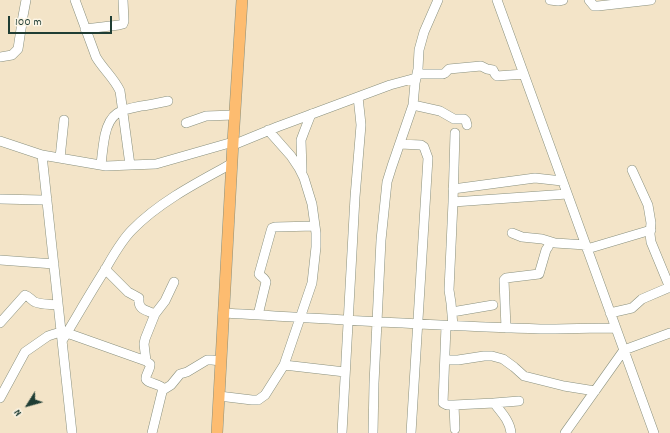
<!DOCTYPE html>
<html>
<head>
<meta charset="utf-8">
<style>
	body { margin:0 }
	#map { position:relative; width:670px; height:433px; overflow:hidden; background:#f3e4c8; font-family:Dekko,sans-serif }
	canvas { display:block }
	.north { position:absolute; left:8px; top:385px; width:40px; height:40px; -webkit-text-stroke:3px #fcf5e5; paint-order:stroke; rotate:233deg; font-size:11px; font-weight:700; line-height:16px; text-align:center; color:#1f3d34 }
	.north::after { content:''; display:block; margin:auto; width:14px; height:18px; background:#1f3d34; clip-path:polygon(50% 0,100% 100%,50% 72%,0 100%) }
	.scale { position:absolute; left:8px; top:16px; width:104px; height:18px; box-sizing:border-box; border:2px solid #1f3d34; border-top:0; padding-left:5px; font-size:12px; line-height:14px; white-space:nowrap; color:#1f3d34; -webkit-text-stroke:3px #fcf5e5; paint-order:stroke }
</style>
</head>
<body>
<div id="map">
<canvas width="670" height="433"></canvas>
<div class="north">N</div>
<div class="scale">100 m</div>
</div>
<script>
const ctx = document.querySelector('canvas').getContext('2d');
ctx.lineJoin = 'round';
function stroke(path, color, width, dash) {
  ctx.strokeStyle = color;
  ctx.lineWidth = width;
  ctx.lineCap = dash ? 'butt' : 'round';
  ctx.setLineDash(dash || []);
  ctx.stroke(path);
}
const minor = new Path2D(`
	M 75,0 L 96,57 C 103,69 114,78 120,91 L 130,165
	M 497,0 L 654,433
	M 550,0 L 558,1 L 563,0
	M 589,0 L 594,6 L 598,6 L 651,0
	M 85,29 L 119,25 L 123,24 L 124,21 L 123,0
	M 0,57 L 12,55 L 18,49 L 23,16 L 26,0
	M 417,74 L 443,74 L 445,73 L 449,69 L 481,66 L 487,69 L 493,70 L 495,74 L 497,76 L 524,74
	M 413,105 L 440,111 L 454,119 L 464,119 L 466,121 L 467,125
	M 186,123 L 206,116 L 234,115
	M 0,141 L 42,155 L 106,166 L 156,164 L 233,142
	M 400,144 L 421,145 L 424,147 L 428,158 L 411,433
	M 233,145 L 277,127 L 390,85 L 416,78
	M 42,155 L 72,433
	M 60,158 L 64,120
	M 101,165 C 102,155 103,145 105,135 C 110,112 120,110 141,106 C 150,105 159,103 168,101
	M 632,170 L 648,205 L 651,223 L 650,234 L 651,242 L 670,288
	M 302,171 L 301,140 L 304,132 L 311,114
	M 453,189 L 535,178 L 562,181
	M 0,199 L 42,200 L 47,199
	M 453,202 L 567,194
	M 512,233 L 522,237 L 542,239 L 555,243 L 586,245
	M 587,249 L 651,230
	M 0,260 L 54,264
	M 105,269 L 128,292 L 139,298 L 139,299 C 138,310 146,310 155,314
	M 452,312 L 493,305
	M 223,313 C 329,319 434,326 540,329 C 565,329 591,328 616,328
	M 610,313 L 632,308 L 642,299 L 670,287
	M 258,315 L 266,282 C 265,278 261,277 259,274 L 271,231 L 272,228 L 275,227 L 315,226
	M 0,323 L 25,295 C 29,296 31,300 35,302 C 42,305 51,304 58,305
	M 446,326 L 443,403 L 447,405 L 454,405 L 494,403 C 501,412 510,421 511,433
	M 453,326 L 451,303 L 449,290 L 453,202 L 455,133
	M 506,328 L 504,280 L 506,278 L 539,274 L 546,250 L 548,247 L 550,242
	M 67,333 L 146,361 L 150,364 C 151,369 145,375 146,379 C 147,383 160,384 163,388 L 152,433
	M 62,341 C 76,318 89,295 103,273 C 112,258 120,242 132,230 C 159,202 198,182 231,164
	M 445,360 L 458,360 L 484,356 L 492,356 L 503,359 L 514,367 L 524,376 L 564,386 L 595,391
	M 146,361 L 144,344 L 145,339 L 155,314 L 165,301 L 174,282
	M 284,365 L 345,372
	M 163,390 L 171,385 L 180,374 L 187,372 L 207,360 L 212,360 L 221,361
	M 219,396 L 252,400 L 258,400 L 265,395 L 284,365 L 312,283 L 316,247 L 316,233 L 312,204 L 304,178 L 299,168 L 291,156 L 268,130
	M 0,398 L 25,352 L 48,336 L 54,334 L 61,332
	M 494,403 L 519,401
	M 454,405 L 455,429
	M 342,433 L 355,197 L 361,125 L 360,115 L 358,97
	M 373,433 L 374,383 L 381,240 L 387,182 L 392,166 L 413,105 L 415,83 L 418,69 L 419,50 L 424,32 L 438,0
	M 565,433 L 624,350 L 670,333`);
const major = new Path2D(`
	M 217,433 L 233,142 L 242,0`);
stroke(minor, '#89907e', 10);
stroke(major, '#89907e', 12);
stroke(minor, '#fff', 9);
stroke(major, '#fdbc70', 11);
</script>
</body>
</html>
